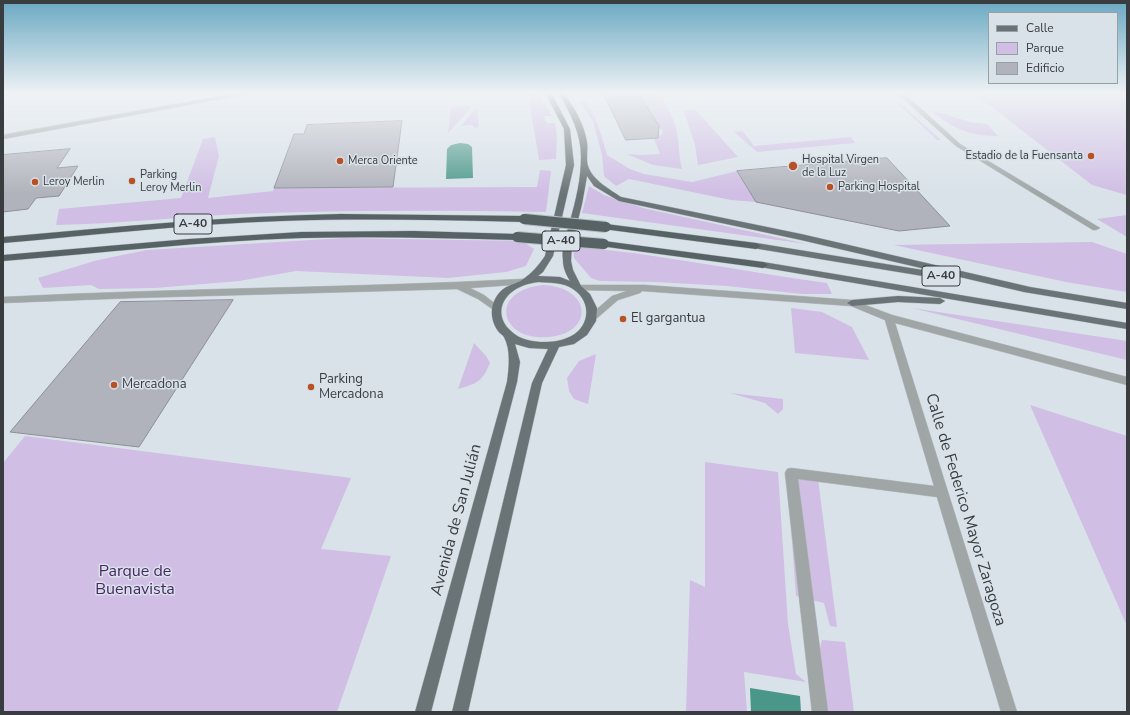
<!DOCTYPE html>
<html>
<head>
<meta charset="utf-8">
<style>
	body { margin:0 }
	#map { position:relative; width:1130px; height:715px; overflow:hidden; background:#d9e2e9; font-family:"Nunito Sans",sans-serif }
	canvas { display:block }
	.frame { position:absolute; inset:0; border:4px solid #3a3d40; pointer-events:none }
	.legend { position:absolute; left:988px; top:12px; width:130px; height:72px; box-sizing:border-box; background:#d9e2e9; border:1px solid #99a0a5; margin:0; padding:5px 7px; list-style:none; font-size:12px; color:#3a3d40 }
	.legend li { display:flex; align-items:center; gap:8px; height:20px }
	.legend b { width:20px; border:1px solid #99a0a5 }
</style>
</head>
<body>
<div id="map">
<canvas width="1130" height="715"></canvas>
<div class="frame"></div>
<ul class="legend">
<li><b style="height:5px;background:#6a7375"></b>Calle</li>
<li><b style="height:11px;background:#d0bee4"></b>Parque</li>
<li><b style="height:11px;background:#b1b3bc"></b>Edificio</li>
</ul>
</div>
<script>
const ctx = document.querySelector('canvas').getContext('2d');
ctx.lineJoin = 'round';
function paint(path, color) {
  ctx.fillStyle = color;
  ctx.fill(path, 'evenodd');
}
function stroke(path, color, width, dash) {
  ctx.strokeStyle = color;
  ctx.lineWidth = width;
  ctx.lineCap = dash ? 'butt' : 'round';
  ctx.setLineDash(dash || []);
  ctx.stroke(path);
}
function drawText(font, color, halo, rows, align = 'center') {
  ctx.font = font + ' "Nunito Sans",sans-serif';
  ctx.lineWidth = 3;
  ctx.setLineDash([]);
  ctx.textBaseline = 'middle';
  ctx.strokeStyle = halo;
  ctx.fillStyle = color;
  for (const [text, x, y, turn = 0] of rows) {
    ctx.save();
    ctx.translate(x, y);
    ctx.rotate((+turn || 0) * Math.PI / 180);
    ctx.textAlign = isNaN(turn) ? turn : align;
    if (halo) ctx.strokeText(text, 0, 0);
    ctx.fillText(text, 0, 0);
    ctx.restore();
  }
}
paint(new Path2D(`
	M 528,94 L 539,94 L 552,116 L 543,116 L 547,123 L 555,123 L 557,136 L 556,159 L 539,160 Z
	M 639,94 L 664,94 L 662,96 C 664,105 672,113 674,122 C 680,137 678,154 682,169 L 653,165 L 627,154 L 642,155 L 660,154 L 653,136 L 662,135 L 663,130 L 659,128 Z
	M 975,94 L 1127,94 L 1127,195 L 1092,185 Z
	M 580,102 L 586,102 C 597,119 602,136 607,155 L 630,169 L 644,174 L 692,182 L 737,171 L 756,202 L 731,200 L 629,179 L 616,186 L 604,176 L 602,155 L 593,121 Z
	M 896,102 L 900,103 L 941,140 L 937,140 Z
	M 472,106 L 448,133 L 451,107 Z
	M 477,107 L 479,127 L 474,128 L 472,125 L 461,126 Z
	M 692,109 L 695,109 L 738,157 L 698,165 L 695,145 L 684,111 Z
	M 938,112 L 970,122 L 987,124 L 998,136 C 970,136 955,129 933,113 Z
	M 743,131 L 754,146 L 851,137 L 855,143 L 757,152 L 734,132 Z
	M 215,137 L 219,156 L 208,198 L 273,191 L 274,188 L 537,187 L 540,170 L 551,171 L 546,212 C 444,210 342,210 240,214 C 179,217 118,224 56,225 L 59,209 L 181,198 L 203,139 Z
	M 589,186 L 604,195 L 643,208 L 807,244 L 582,213 Z
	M 1127,215 L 1127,237 L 1097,219 Z
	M 344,238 L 522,241 L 534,249 L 526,266 L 506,272 L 448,278 L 296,271 L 239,281 L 155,288 L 99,289 L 91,285 L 43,288 L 38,278 L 98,260 L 147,250 Z
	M 1092,242 L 1127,254 L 1127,292 L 1066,282 L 894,245 Z
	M 573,247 C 658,253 742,272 827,283 L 832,294 L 802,294 L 727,286 L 655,282 L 600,281 L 591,278 L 574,258 Z
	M 543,285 C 592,287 595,333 549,337 C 500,342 487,291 543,285 Z
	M 791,308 L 822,312 L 852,327 L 869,360 L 795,353 Z
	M 912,308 L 1127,341 L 1127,360 Z
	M 474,343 L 486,356 L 490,363 C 482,382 478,383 458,389 Z
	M 596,354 L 588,404 L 574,399 L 569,391 L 567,378 L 579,361 Z
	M 730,393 L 783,399 L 783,409 L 778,414 L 765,403 Z
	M 1030,405 L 1127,436 L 1127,626 Z
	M 25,436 L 351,478 L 321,549 L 391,556 L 337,712 L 3,712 L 3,463 Z
	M 705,462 L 778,472 L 788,624 L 796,674 L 806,682 L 744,672 L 747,712 L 686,712 L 690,580 L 705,587 Z
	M 787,475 L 818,479 L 837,627 L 830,626 L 824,603 L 796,596 Z
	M 822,640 L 845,642 L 854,712 L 822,712 L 817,660 Z`), '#d0bee4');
paint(new Path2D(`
	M 460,143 L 468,144 L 472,147 L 473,178 L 446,179 L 447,149 L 451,145 Z
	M 750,688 L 800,696 L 801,712 L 751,712 Z`), '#4a9789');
const building = new Path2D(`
	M 604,94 L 639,94 L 659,126 L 658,138 L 626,140 Z
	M 402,121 L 393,187 L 274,188 L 294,134 L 304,134 L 307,125 Z
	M 70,149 L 57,168 L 78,166 L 59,196 L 36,198 L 28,209 L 3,212 L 3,155 Z
	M 887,158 L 950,226 L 899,231 L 756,202 L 737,171 Z
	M 233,300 L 139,447 L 10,432 L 120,302 Z`);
paint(building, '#b1b3bc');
stroke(building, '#8d8f98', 1);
const minor = new Path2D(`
	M 232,94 L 248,94 L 3,139 L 3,135 Z
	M 898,94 L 905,94 L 960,144 L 1100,228 L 1096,230 L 1093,230 L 956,146 Z
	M 523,279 L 527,282 L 526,284 L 470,288 L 484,295 L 498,306 L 500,308 L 495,311 L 478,299 L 457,289 L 133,298 L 3,303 L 3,297 C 176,288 350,288 523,279 Z
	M 580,285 L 645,285 L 852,300 L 892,315 L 1127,377 L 1127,385 L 895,323 L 1017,712 L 1001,712 L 937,497 L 798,479 L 828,712 L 812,712 L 785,473 L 787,469 L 791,468 L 934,486 L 885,320 L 851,306 L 642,291 L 640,293 L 618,300 L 596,319 L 593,320 L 588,317 L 590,315 L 612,296 L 627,291 L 577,290 L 576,288 L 577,286 Z`);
const major = new Path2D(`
	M 546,94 L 552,94 L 570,129 L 574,165 L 553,256 L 543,272 L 538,276 L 560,277 L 570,281 C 566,274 563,268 563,260 C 561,247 567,234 570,221 C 576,200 581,179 581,157 C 581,134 571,114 559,94 L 565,94 C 575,109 584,124 587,142 C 588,149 586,160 588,166 C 592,180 611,190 621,197 L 801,234 L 1030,287 L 1127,303 L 1127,309 L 1024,292 L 801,240 L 619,201 L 594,186 L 587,176 L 582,204 L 572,244 L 571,261 L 573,270 L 581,286 L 590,294 L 597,308 L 596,321 L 587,335 L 574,344 L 559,347 L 542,383 L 468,712 L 452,712 L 532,383 L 548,349 L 529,348 L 515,344 L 520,362 L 517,382 L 431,712 L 415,712 L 507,382 C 509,368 511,350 504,337 C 503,335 499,333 498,331 C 489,318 490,302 501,291 C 507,285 516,284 522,280 C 531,274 539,265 545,256 L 566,165 L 564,129 ZM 538,282 C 550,283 563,282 573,289 C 594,303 589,330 567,338 C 558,342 549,342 540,342 C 529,341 520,339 512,332 C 494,317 500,296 520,287 C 526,284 532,283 538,282 Z
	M 756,243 L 941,273 L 945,276 L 941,279 L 753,248 L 752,246 L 753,244 Z
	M 763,262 L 1127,323 L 1127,329 L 760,267 L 759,265 L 760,263 Z
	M 898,296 L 940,298 L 945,301 L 940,304 L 898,302 L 852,306 L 847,303 L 852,300 Z`);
const highway = new Path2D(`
	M 341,214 L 524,216 L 529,219 L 524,222 C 443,220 362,218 281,221 C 188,224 96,235 3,243 L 3,237 C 116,227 228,216 341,214 Z
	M 606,224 L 756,243 L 761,246 L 756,249 L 603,229 L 601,227 Z
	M 414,231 L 517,234 L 522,237 L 517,240 C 445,238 374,236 302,238 C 202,241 102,253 3,261 L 3,255 L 189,239 L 301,232 Z
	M 604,241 L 763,262 L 768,265 L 763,268 L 600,246 L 599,244 L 600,242 Z`);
stroke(minor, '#b6bec4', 1);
stroke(major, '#b6bec4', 1);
stroke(highway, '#b6bec4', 1);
paint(minor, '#a0a5a6');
paint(major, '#6a7375');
paint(highway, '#576264');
const highwayBridge = new Path2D(`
	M 524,219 L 606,227
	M 517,237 L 604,244`);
stroke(highwayBridge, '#b6bec4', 12, []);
stroke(highwayBridge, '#576264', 10);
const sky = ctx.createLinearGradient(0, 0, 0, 194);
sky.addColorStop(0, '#69a8c2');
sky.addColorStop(0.48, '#eef2f5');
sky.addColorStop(1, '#eef2f500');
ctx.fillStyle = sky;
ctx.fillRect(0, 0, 1130, 194);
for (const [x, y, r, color] of [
	[1091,156,4,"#b85226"],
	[340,161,4,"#b85226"],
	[793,166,5,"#b85226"],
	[132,181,4,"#b85226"],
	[35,182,4,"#b85226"],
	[830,187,4,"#b85226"],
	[623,319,4,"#b85226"],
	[114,385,4,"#b85226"],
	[311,387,4,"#b85226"]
]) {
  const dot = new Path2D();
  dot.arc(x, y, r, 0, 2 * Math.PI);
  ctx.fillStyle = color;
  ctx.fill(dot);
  stroke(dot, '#d9e2e9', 1.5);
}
drawText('11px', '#3a3d40', '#d9e2e9', [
	["Estadio de la Fuensanta",1083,156,"right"],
	["Hospital Virgen",802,160],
	["de la Luz",802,173],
	["Merca Oriente",348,161],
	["Parking",140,175],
	["Leroy Merlin",140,188],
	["Leroy Merlin",43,182],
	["Parking Hospital",838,187]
], 'left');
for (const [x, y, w] of [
	[193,224,38],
	[561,241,38],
	[941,276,38]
]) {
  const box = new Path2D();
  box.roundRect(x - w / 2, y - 10, w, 20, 3);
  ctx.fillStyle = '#d9e2e9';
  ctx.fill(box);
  stroke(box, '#3a3d40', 1);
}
drawText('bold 12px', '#3a3d40', null, [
	["A-40",193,224],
	["A-40",561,241],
	["A-40",941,276]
]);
drawText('13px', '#3a3d40', '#d9e2e9', [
	["El gargantua",631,319],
	["Parking",319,380],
	["Mercadona",319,395],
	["Mercadona",122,385]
], 'left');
drawText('16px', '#3a3d40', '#d9e2e9', [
	["Calle de Federico Mayor Zaragoza",965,510,73],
	["Avenida de San Julián",457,520,-75]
]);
drawText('16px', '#492666', '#d9e2e9', [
	["Parque de",135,572],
	["Buenavista",135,590]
]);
</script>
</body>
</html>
